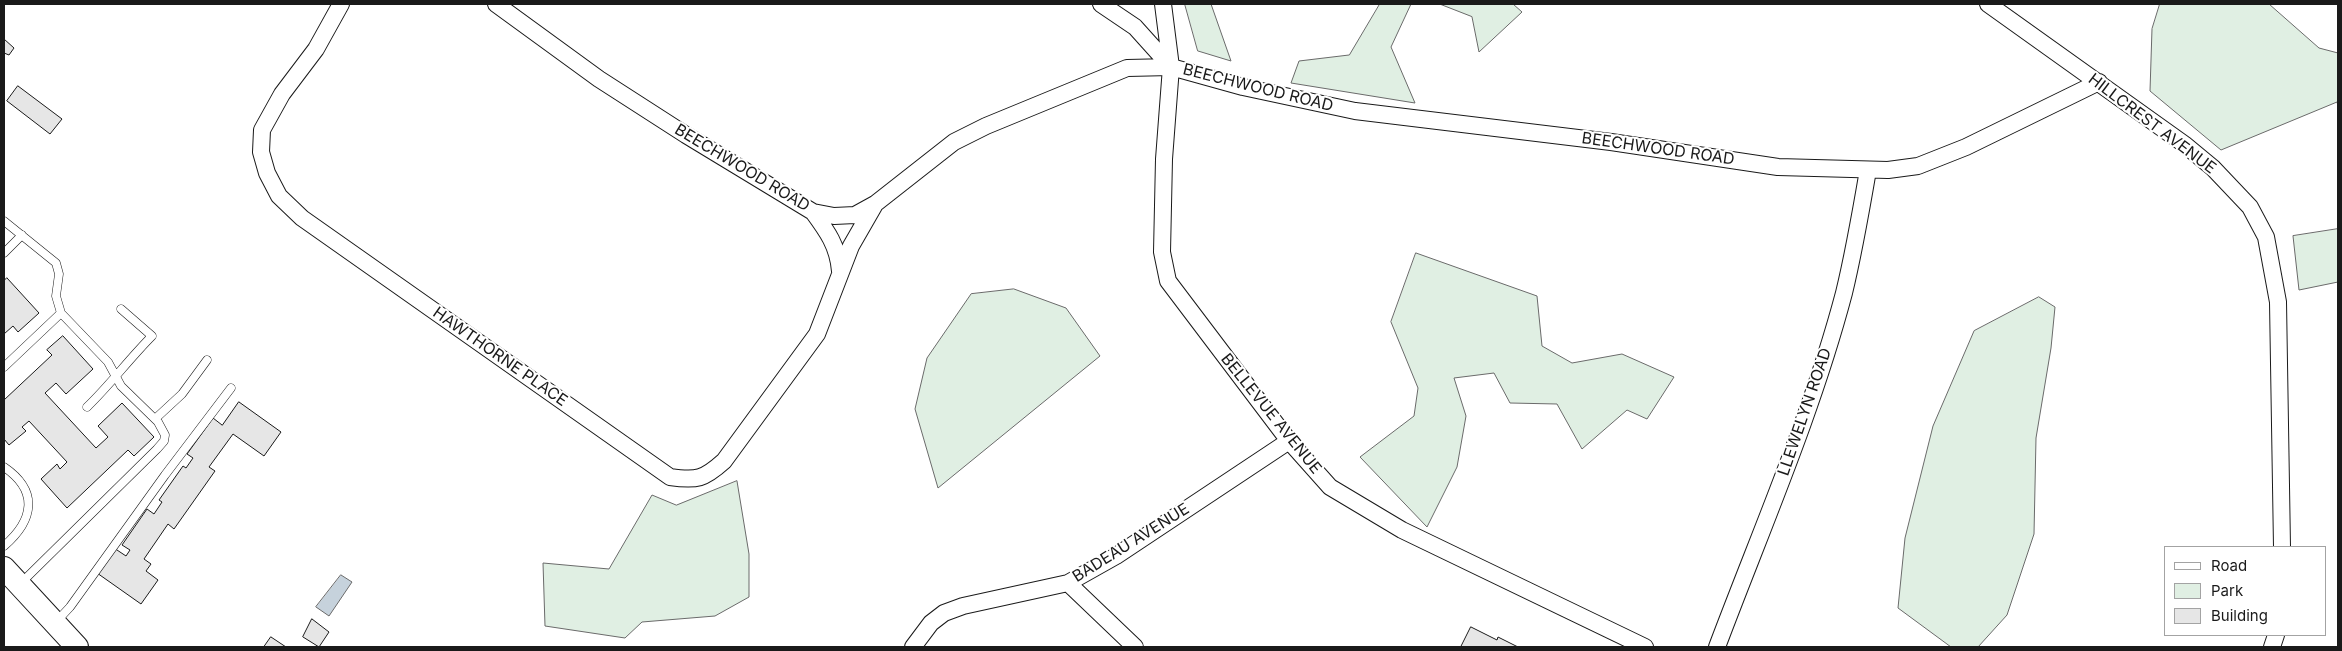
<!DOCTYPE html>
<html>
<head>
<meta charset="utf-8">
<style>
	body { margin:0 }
	#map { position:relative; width:2342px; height:651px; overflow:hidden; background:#fff; font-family:Inter,sans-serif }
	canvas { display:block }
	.frame { position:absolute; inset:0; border:5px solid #1a1a1a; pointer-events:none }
	.legend { position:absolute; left:2164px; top:546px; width:162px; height:90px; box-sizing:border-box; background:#fff; border:1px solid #a3a3a3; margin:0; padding:6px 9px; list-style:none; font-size:15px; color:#1a1a1a }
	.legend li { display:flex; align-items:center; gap:10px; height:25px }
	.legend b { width:25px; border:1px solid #a3a3a3 }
</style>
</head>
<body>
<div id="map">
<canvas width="2342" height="651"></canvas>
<div class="frame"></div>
<ul class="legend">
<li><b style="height:6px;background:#fff"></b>Road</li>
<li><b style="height:14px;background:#e0efe3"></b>Park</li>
<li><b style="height:14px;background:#e6e6e6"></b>Building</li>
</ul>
</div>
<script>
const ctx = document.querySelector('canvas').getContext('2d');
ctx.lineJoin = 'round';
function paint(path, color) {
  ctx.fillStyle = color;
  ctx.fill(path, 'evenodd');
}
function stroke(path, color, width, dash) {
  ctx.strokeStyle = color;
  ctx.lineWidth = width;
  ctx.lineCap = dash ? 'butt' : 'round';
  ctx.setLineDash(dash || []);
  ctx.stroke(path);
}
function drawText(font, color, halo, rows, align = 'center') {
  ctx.font = font + ' Inter,sans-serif';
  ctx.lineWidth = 4;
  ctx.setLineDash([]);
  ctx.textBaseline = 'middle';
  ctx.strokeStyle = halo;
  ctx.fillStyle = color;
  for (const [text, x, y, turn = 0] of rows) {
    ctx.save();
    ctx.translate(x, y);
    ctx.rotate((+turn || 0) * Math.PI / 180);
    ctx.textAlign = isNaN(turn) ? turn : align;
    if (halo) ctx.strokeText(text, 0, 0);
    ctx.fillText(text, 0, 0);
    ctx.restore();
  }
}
const green = new Path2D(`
	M 1185,4 L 1211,4 L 1231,61 L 1198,51 Z
	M 1380,4 L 1411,4 L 1391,47 L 1415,103 L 1291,83 L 1299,61 L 1349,55 Z
	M 1440,4 L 1513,4 L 1522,12 L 1479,52 L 1472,17 Z
	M 2160,4 L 2269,4 L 2319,48 L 2338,53 L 2338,106 L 2337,102 L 2221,150 L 2150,91 L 2152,29 Z
	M 2338,229 L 2338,282 L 2299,290 L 2293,236 Z
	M 1416,253 L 1537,296 L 1542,346 L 1572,363 L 1622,354 L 1674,377 L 1647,419 L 1627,410 L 1582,449 L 1557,404 L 1510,403 L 1494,373 L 1454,378 L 1466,416 L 1457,467 L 1427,527 L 1360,457 L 1414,416 L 1418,388 L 1391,322 Z
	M 1014,289 L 1066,308 L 1100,356 L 938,488 L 915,409 L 927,358 L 971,294 Z
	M 2039,297 L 2055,307 L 2051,348 L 2036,438 L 2034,534 L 2007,615 L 1978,647 L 1951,647 L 1898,608 L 1905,538 L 1933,426 L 1974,331 Z
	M 737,481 L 749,554 L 749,597 L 715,616 L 642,622 L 625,638 L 545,626 L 543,563 L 609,569 L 652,495 L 676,505 Z`);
paint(green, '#e0efe3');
stroke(green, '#6a6a6a', 1);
const water = new Path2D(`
	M 341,575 L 352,582 L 329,616 L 316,607 Z`);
paint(water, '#c6d2dc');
stroke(water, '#6a6a6a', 1);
const building = new Path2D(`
	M 4,39 L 14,48 L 9,55 L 4,53 Z
	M 18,86 L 62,119 L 50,134 L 7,101 Z
	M 7,278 L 39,313 L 18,332 L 13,326 L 4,334 L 4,281 Z
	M 63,336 L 93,369 L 66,394 L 56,383 L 45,393 L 96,448 L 108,437 L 98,426 L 122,403 L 154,437 L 134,456 L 128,450 L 67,508 L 41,479 L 57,464 L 60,469 L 67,462 L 29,421 L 22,427 L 26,431 L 9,445 L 4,439 L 4,400 L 52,355 L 47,350 Z
	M 239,402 L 281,432 L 264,456 L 233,434 L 209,467 L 215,471 L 174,529 L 168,524 L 144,559 L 151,564 L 146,571 L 158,580 L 141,604 L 97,573 L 114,548 L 126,556 L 130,550 L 122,545 L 147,509 L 154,514 L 162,502 L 159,500 L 183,466 L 186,468 L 193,458 L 187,454 L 213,418 L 222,425 Z
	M 312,619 L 329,632 L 319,647 L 303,637 Z
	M 1471,627 L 1497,640 L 1498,637 L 1518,647 L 1461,647 Z
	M 271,637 L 286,647 L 264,647 Z`);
paint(building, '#e6e6e6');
stroke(building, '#1a1a1a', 1);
const lane = new Path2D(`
	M 4,221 L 56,263 L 59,274 L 56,296 L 61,313
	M 4,253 L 22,235
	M 4,367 L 61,313 L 108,362 L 121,386 L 158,422 L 165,435 L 164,441 L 157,449 L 20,584
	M 87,407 C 110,385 129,359 152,336 L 121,309
	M 155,419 L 182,394 L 207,360
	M 4,467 C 39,491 34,520 4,546
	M 56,622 L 70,607 L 165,475 L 231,388`);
const street = new Path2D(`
	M 341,4 L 316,49 L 282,94 L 262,130 L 261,152 L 267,173 L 279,196 L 302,218 L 670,477 C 697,481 704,479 724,461 L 817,334 L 851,246 L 874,206
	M 496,4 L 599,79 L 686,135 L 813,212 L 834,216 L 855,215 L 875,204 L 954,142 L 986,126 L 1127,68 L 1171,67 L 1243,87 L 1355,111 L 1611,142 L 1778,167 L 1888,170 L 1918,166 L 1966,147 L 2099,82
	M 1101,4 L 1135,27 L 1171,67
	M 1163,4 L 1171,67 L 1164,159 L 1162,252 L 1168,281 L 1289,441 L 1330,487 L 1402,530 L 1645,647
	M 1988,4 L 2184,144 L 2213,168 L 2250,207 L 2266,237 L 2278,302 L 2282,547
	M 813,212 C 827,231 838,246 840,271
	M 1068,583 L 1135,647
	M 913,647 L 931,623 L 944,613 L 963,606 L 1068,583 L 1116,556 L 1289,441
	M 1717,647 C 1761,530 1812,414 1844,293 C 1854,252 1861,211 1868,170
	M 2272,647 L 2276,635`);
const secondary = new Path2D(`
	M 4,568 L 77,647`);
stroke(lane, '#1a1a1a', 9);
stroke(street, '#1a1a1a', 18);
stroke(secondary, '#1a1a1a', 24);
stroke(lane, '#fff', 8);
stroke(street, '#fff', 16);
stroke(secondary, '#fff', 22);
drawText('16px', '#1a1a1a', '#fff', [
	["BEECHWOOD ROAD",1258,88,14],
	["HILLCREST AVENUE",2152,124,37],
	["BEECHWOOD ROAD",1658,149,8],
	["BEECHWOOD ROAD",742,168,31],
	["HAWTHORNE PLACE",500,357,35],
	["LLEWELYN ROAD",1805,412,-71],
	["BELLEVUE AVENUE",1271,414,51],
	["BADEAU AVENUE",1131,543,-32]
]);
</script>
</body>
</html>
